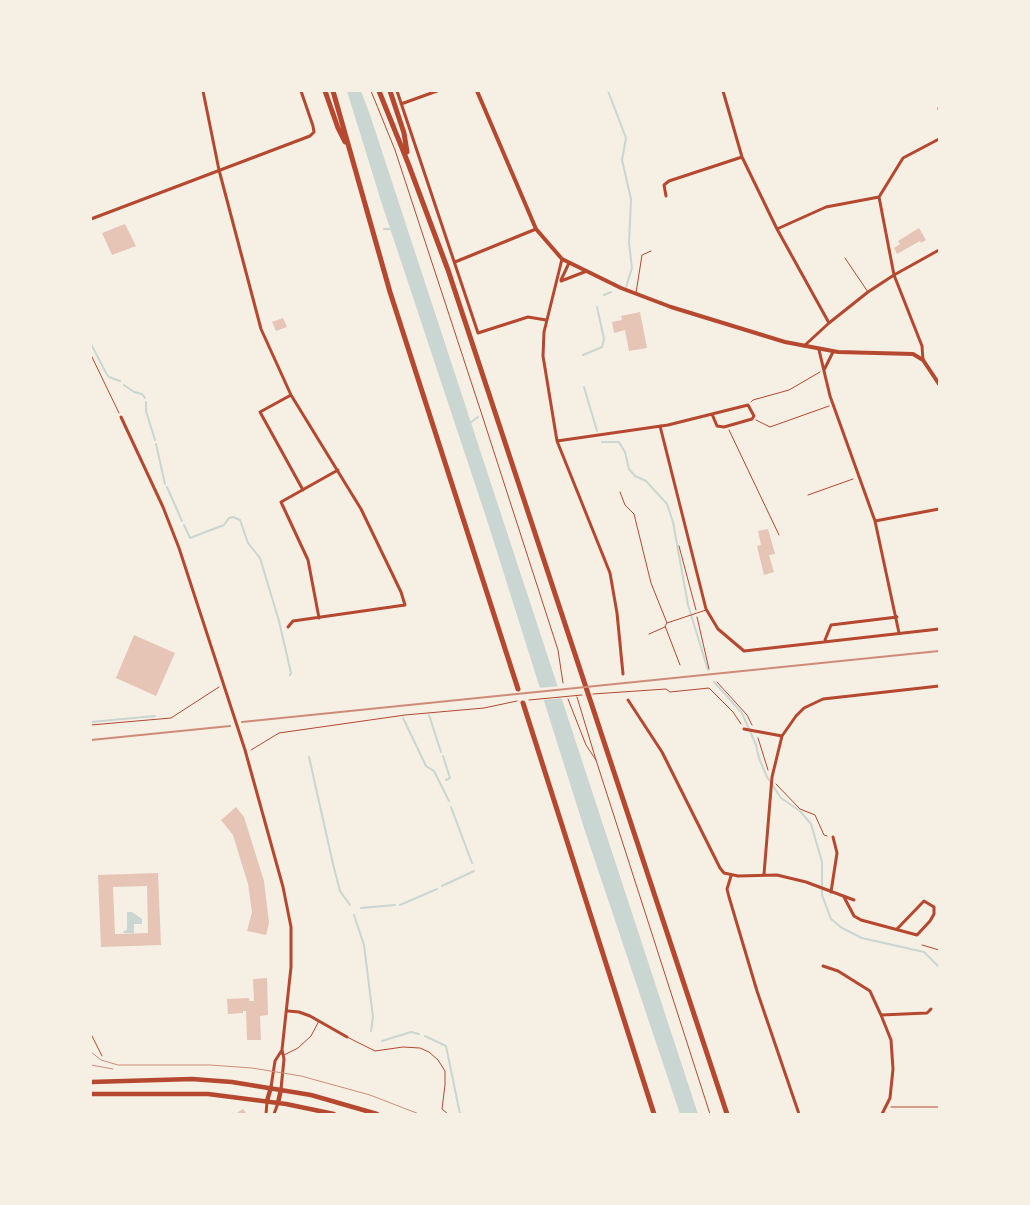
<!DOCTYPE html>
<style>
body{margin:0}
#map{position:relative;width:1030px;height:1205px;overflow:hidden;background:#f6efe4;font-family:Karla,sans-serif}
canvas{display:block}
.frame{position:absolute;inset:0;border:92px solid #f6efe4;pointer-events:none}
</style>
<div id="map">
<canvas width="1030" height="1205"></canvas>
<div class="frame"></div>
</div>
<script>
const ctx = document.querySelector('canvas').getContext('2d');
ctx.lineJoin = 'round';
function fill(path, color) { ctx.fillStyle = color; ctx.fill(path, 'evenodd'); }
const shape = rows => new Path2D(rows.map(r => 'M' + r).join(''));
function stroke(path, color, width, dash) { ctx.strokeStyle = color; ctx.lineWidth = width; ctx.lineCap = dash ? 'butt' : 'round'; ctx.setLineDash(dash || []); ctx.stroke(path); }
const water = shape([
 [347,91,361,91,370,115,698,1114,680,1114,584,828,487,520,381,201],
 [127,912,132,912,142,919,142,924,134,924,134,933,124,933,123,931,127,930]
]);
const pier = shape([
 [560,686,564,698,541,700,538,688]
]);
const stream = shape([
 [608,91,626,138,622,160,631,199,629,243,632,268,626,287],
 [384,229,392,229],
 [604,295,611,292],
 [91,344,106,373,109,377,120,381],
 [583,355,602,347,604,339,597,307],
 [124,385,134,392,142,394,145,398],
 [584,387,597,431],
 [146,402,146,411,155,440],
 [470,423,478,417],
 [602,442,619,442,625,452,629,469,635,476,646,481,667,504,673,522,688,605,708,670],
 [156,444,165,484],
 [167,487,182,521],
 [184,525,190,538,224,525,229,518,233,517,240,520,248,543,260,558,279,621,291,673,290,675],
 [714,682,742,713,756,745,759,758,767,777,781,798,800,811,811,824,822,862,822,895,831,919,842,928,862,938,924,952,939,967],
 [429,715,441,752],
 [403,718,426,766,434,771,449,801],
 [91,722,155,716],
 [443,756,450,778,446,780],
 [309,757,333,864,340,891,350,905],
 [451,807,472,863],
 [442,886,474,871],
 [400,905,437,889],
 [361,908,395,905],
 [354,915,364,945,373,1017,371,1031],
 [425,1036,446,1046,460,1114],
 [382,1041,411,1032,419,1034]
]);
const building = shape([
 [125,224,136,246,112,255,102,233],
 [919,228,926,240,921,243,920,241,897,254,894,248,900,244,898,241],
 [640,312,647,348,629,351,625,330,614,333,612,322,622,320,621,316],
 [283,318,287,327,276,331,272,322],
 [768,529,775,554,769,555,774,572,764,575,757,546,761,545,758,531],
 [134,635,175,653,156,696,116,678],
 [236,807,244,817,264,881,269,923,266,935,247,931,252,912,248,884,233,835,221,820],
 [158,873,161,945,101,947,98,875],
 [147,886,148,933,115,934,113,887],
 [267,978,268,1015,260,1016,261,1040,247,1040,246,1011,243,1011,243,1013,228,1014,227,999,249,998,249,1001,254,1001,253,979],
 [243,1109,247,1114,236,1114,241,1110]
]);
const path = shape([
 [371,91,395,150,482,415,558,650,563,683],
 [91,355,119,413],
 [751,402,753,400,789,390,820,372],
 [756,420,770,427,829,406],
 [729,430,779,535],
 [808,495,853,479],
 [679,546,696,610],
 [697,617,709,669],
 [717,682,747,715,752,725],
 [593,694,666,689,670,692,709,688,733,712,741,724],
 [577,697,596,760],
 [568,699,586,745,596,760,710,1114],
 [529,700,582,695],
 [91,725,171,718,219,687],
 [758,738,768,770],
 [251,750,279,733,405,715,484,708,517,701],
 [776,784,800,809,815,815,824,835,827,836],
 [922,945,939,950],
 [91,1034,102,1056],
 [891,1107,939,1107]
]);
const service = shape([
 [845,258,868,292],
 [636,293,642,255,651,251],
 [620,492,625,505,634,514,651,583,667,623,665,626,680,665],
 [667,623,706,610],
 [649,634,665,627],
 [347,1037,375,1051,403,1047,420,1048,429,1052,438,1060,445,1071,445,1085,442,1109,448,1114],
 [284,1055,298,1048,311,1036,319,1021]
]);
const minor = shape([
 [203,91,219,170,261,329,291,395,361,509,401,592,405,605,293,621,288,627],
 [397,91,478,333,528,317,546,320],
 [723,91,742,157,777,229,829,323],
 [401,104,437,91],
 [939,108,939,109],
 [666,196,664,185,669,181,742,157],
 [879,197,894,275,922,346,923,360],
 [91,219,310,136,314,132,313,126,301,91],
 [777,229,826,207,879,197,903,158,939,139],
 [562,259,544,332,543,356,557,441,610,573,617,613,623,674],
 [455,262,536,229],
 [561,280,569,263],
 [561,281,587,271],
 [804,346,829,323,868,292,894,275,939,250],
 [819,350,830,396,875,521,899,633],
 [824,370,833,352],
 [291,395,260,412,303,490],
 [121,417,163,507,179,548,245,750,283,887,291,927,291,967,282,1050,275,1061,271,1087],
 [660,426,706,609,718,629,744,651,939,629],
 [557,441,668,425,748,405,754,416,752,419,724,427,717,426,712,414],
 [875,521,939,509],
 [319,618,308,560,281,502,338,470],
 [825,640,831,625,897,617],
 [628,700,662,752,720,868,724,873,738,876,777,875,806,882,854,900],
 [744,729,782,736],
 [764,874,772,777,782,736,796,716,804,708,823,699,939,686],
 [731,876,727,889,729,897,757,991,799,1114],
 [831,892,837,853,833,837],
 [844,897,854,916,861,920,917,935,930,921,934,914,934,907,924,901,897,929],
 [823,966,838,971,870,991,881,1015,891,1040,893,1069,890,1098,882,1114],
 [288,1011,299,1012,310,1016,347,1037],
 [881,1015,927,1013,931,1009],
 [281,1089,284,1059,282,1050],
 [266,1114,267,1102],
 [274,1114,278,1103]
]);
const tertiary = shape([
 [477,91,536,229,562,259,621,288,671,307,785,342,838,352,913,354,923,360,939,384]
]);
const secondary = shape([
 [91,1082,192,1079,232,1082,311,1095,377,1114],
 [91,1094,208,1094,286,1104,334,1114],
 [267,1101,271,1087],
 [278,1103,281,1089]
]);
const trunk = shape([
 [325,91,338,128,345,142],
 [333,91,390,292,518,689],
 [379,91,408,163,448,270,727,1114],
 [390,91,404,133,407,152],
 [523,703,654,1114]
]);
const tram = shape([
 [91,1052,101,1060,118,1065,210,1065,252,1068,301,1076,370,1095,419,1114],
 [91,1065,113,1069]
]);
const rail = shape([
 [242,722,939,651],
 [91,740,230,726]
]);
fill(water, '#c9d6d2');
fill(pier, '#f6efe4');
stroke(stream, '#c9d6d2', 2);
fill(building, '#e6c5b7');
stroke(path, '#b5482f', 1);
stroke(service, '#b5482f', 1);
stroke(minor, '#b5482f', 3);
stroke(tertiary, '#b5482f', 4);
stroke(secondary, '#b5482f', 4.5);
stroke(trunk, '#b5482f', 5);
stroke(tram, '#cf8b77', 1);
stroke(rail, '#cf8b77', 2);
</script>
